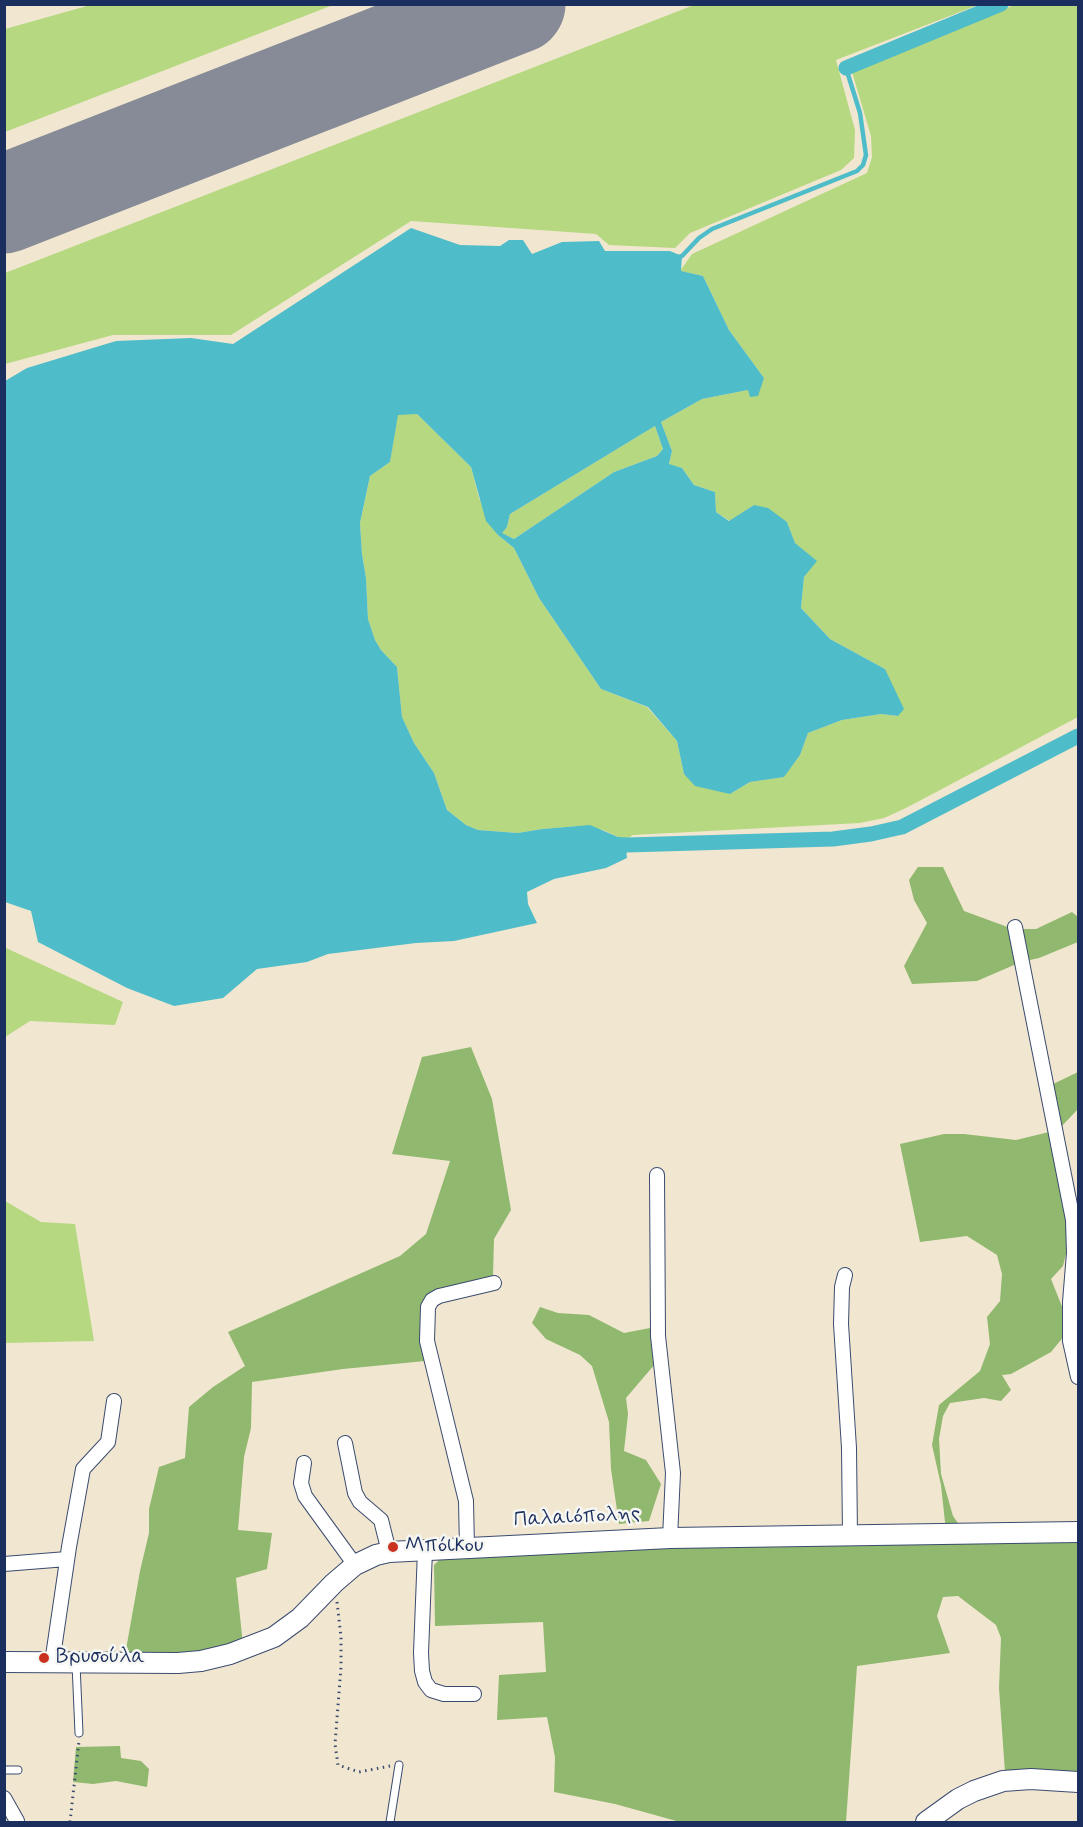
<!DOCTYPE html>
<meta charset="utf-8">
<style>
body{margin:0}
#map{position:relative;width:1083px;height:1827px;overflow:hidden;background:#f1e7d0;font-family:Mynerve,sans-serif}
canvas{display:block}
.frame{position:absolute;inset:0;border:6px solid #1b2f5e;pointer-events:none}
</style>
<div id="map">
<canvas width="1083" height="1827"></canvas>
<div class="frame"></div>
</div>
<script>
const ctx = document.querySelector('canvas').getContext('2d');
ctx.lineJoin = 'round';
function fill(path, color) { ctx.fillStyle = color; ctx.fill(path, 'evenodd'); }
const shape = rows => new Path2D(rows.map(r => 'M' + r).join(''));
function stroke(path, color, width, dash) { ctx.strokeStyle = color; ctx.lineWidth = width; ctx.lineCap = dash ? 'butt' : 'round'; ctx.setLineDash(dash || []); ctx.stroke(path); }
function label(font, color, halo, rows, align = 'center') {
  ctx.font = font + ' Mynerve,sans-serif'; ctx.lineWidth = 5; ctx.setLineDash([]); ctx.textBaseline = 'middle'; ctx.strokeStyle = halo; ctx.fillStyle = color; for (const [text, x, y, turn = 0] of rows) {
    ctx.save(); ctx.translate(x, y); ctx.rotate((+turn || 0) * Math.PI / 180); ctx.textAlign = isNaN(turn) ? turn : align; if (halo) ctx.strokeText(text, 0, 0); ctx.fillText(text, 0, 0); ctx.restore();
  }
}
const green = shape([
 [94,4,333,4,333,5,5,132,5,29],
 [694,5,978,5,836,60,855,130,854,158,841,170,690,233,675,248,609,245,596,234,411,221,231,335,113,335,5,364,5,273],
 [1014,5,1078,5,1078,717,906,808,884,818,860,823,633,835,625,840,603,830,580,826,542,829,518,833,478,830,466,825,447,810,434,773,414,743,402,717,397,667,381,650,375,640,368,619,366,578,362,554,360,523,370,476,390,462,397,414,417,414,471,467,479,498,498,535,514,548,539,598,601,689,647,707,677,741,684,774,730,794,750,782,783,777,800,755,808,733,842,720,881,714,898,716,885,669,830,639,801,608,804,577,816,561,795,543,787,522,754,505,730,521,716,512,715,492,694,485,682,468,669,465,672,451,661,422,702,399,748,390,764,378,729,330,703,276,680,271,692,254,867,173,872,157,871,136,852,72],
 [655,426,663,449,657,456,614,472,514,539,501,533,507,527,510,514],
 [5,940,6,948,123,1002,115,1025,30,1021,5,1037],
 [5,1201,41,1222,75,1224,94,1341,5,1343]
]);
const forest = shape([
 [918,867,943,867,964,911,1013,929,1036,929,1072,912,1078,917,1078,942,1039,958,1021,962,977,981,912,984,904,966,927,923,914,900,909,880],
 [471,1047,492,1099,511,1210,494,1239,493,1276,431,1294,423,1302,420,1336,425,1361,343,1369,252,1382,251,1428,244,1457,238,1530,272,1533,267,1569,236,1578,243,1645,189,1654,125,1655,140,1571,149,1533,149,1509,159,1467,185,1458,189,1407,213,1387,245,1366,228,1332,400,1256,426,1234,450,1161,392,1154,422,1057],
 [1078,1072,1078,1109,1061,1127,1062,1189,1068,1245,1063,1266,1051,1279,1065,1314,1065,1335,1051,1352,1011,1374,1002,1375,1011,1390,1001,1401,984,1398,950,1403,943,1416,939,1439,941,1474,953,1516,970,1540,1078,1539,1078,1771,1005,1772,999,1688,1001,1638,996,1625,958,1596,943,1597,937,1616,950,1653,857,1666,846,1822,680,1822,615,1804,554,1792,555,1757,547,1717,497,1720,499,1675,546,1672,543,1622,435,1626,434,1565,439,1560,447,1557,632,1547,947,1541,941,1485,932,1445,939,1405,980,1371,990,1344,987,1317,1000,1301,1002,1274,997,1255,967,1236,920,1242,900,1144,944,1134,964,1134,1016,1140,1049,1132,1049,1086],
 [540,1307,558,1313,589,1315,624,1333,650,1328,655,1364,626,1398,628,1414,624,1451,646,1460,661,1484,649,1521,619,1524,611,1469,609,1422,592,1366,580,1355,546,1339,532,1323],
 [120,1746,121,1758,141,1761,149,1769,147,1787,116,1781,93,1784,73,1782,76,1747]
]);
const water = shape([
 [411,228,460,245,500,246,509,240,523,240,532,254,562,242,599,241,605,251,670,251,682,256,681,271,703,276,729,330,764,378,758,396,750,397,748,390,702,399,661,422,672,451,669,464,682,468,694,485,715,492,716,512,729,521,754,505,768,508,787,522,795,543,817,561,804,577,801,608,830,639,885,669,904,709,898,716,881,714,842,720,808,733,800,755,784,777,750,782,730,794,695,786,684,774,677,741,648,707,601,689,539,598,514,548,498,535,486,521,471,467,417,414,398,415,390,462,370,476,360,523,362,554,366,578,368,619,375,640,381,650,397,667,402,717,414,743,434,773,447,810,466,825,478,830,518,833,542,829,590,825,625,840,627,858,606,868,554,879,527,892,528,904,537,923,454,941,416,943,328,954,307,962,257,969,223,998,174,1006,127,988,38,942,31,911,5,902,5,381,27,368,116,341,191,338,233,344],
 [655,426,663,449,657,456,614,472,514,539,502,533,507,527,510,514]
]);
const stream = shape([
 [676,258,682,256,699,238,712,229,857,171,863,165,866,155,860,113,846,68]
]);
const canal = shape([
 [846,68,1001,4],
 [607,844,627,845,833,839,871,834,902,827,1078,736]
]);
const runway = shape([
 [4,204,516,4]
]);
const path = shape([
 [337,1602,341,1637,341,1667,335,1744,338,1765,359,1772,390,1766],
 [70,1822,79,1741]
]);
const lane = shape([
 [76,1664,79,1733],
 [4,1770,18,1770],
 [390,1822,399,1765]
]);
const street = shape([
 [1015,927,1073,1220,1074,1253,1070,1302,1070,1341,1078,1377],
 [657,1175,658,1336,673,1473,670,1538],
 [845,1275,842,1287,841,1324,849,1448,850,1535],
 [345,1443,355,1493,360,1502,381,1520,389,1552],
 [304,1463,301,1483,305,1496,355,1565],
 [467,1548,466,1501,427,1341,428,1307,432,1300,439,1296,494,1283],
 [425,1550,421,1653,422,1671,425,1682,431,1690,444,1694,474,1694],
 [4,1564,67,1559],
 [52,1663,69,1547,83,1469,108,1442,114,1401],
 [4,1798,17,1821]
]);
const secondary = shape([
 [4,1662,178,1663,201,1661,230,1654,274,1637,300,1618,334,1583,355,1565,376,1555,389,1552,670,1538,1078,1532],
 [926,1822,958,1799,974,1791,1003,1781,1031,1779,1078,1782]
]);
const markers = [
 [393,1547,6,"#c8321e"],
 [44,1658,6,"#c8321e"]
];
const streetNames = [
 ["Παλαιόπολης",577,1518,-3]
];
const poiNames = [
 ["Μπόικου",405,1547],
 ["Βρυσούλα",56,1658]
];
fill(green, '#b5d880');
fill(forest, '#90b86e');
fill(water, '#4fbcc9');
stroke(stream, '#4fbcc9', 4.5);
stroke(canal, '#4fbcc9', 15);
stroke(runway, '#868b97', 99);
stroke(lane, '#3b4b6f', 9);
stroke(street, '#3b4b6f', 16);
stroke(secondary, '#3b4b6f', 22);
stroke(path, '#3b4b6f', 3, [1.5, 4.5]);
stroke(lane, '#fff', 7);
stroke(street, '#fff', 14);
stroke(secondary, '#fff', 20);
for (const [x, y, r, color] of markers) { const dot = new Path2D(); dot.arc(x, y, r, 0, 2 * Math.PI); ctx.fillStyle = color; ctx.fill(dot); stroke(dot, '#f6f6f2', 2); }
label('21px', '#1b2f5e', '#f6f6f2', streetNames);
label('21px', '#1b2f5e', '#f6f6f2', poiNames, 'left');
</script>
